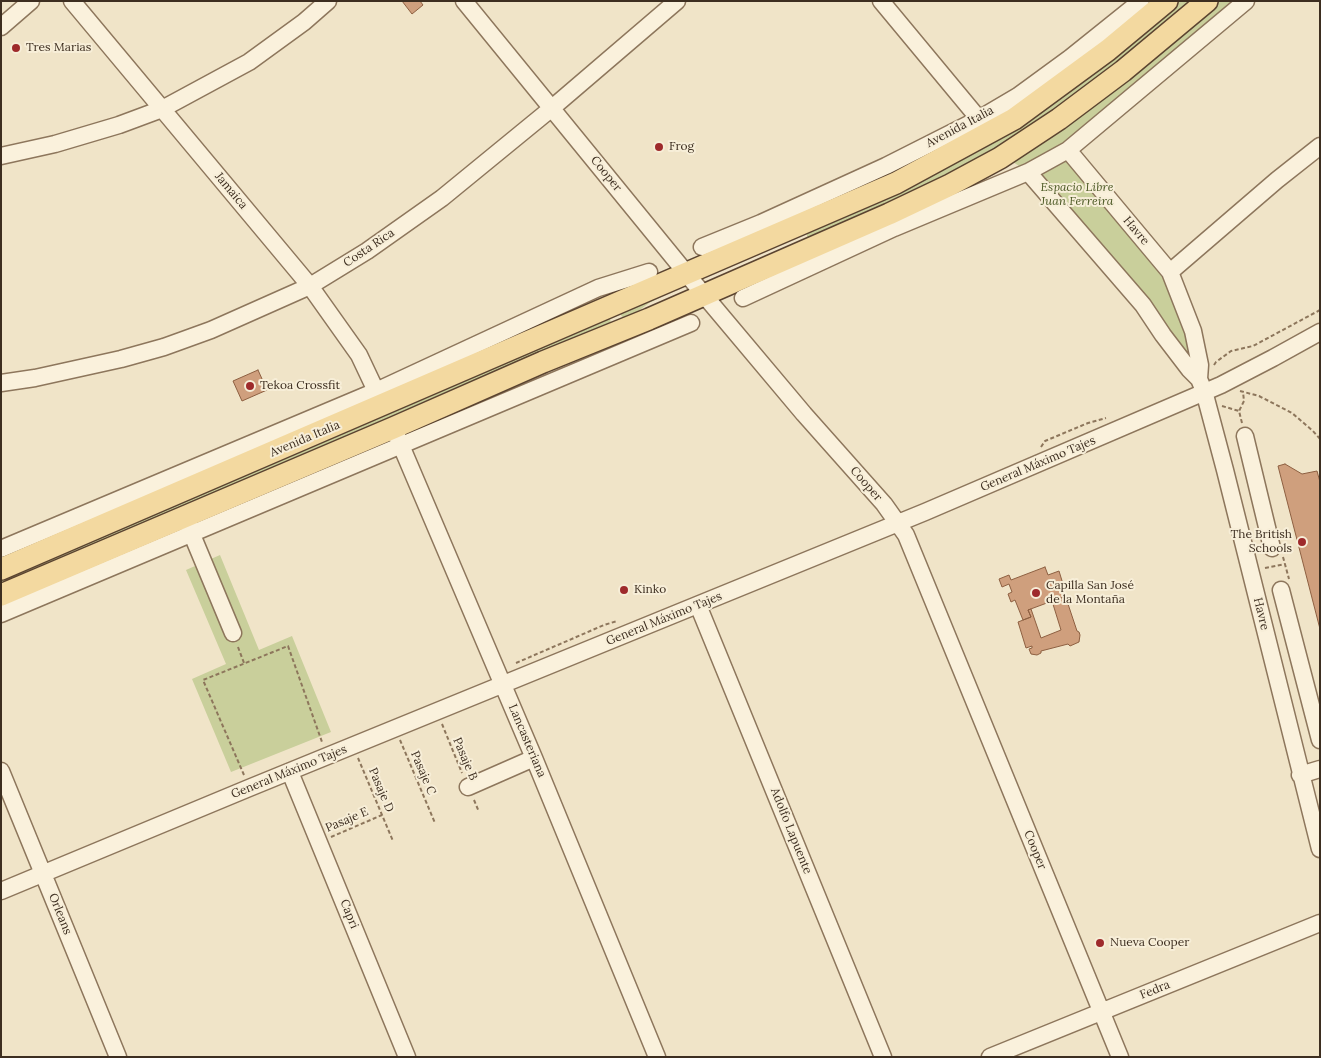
<!DOCTYPE html>
<meta charset="utf-8">
<style>
body{margin:0}
#map{position:relative;width:1321px;height:1058px;overflow:hidden;background:#f0e4c8;font-family:Lora,serif}
canvas{display:block}
.frame{position:absolute;inset:0;border:2px solid #3d2e20;pointer-events:none}
</style>
<div id="map">
<canvas width="1321" height="1058"></canvas>
<div class="frame"></div>
</div>
<script>
const ctx = document.querySelector('canvas').getContext('2d');
ctx.lineJoin = 'round';
function fill(path, color) { ctx.fillStyle = color; ctx.fill(path, 'evenodd'); }
const shape = rows => new Path2D(rows.map(r => 'M' + r).join(''));
function stroke(path, color, width, dash) { ctx.strokeStyle = color; ctx.lineWidth = width; ctx.lineCap = dash ? 'butt' : 'round'; ctx.setLineDash(dash || []); ctx.stroke(path); }
function label(font, color, halo, rows, align = 'center') {
  ctx.font = font + ' Lora,serif'; ctx.lineWidth = 4; ctx.setLineDash([]); ctx.textBaseline = 'middle'; ctx.strokeStyle = halo; ctx.fillStyle = color; for (const [text, x, y, turn = 0] of rows) {
    ctx.save(); ctx.translate(x, y); ctx.rotate((+turn || 0) * Math.PI / 180); ctx.textAlign = isNaN(turn) ? turn : align; if (halo) ctx.strokeText(text, 0, 0); ctx.fillText(text, 0, 0); ctx.restore();
  }
}
const green = shape([
 [1177,1,1194,1,1053,114,946,179,808,238,807,236,807,233,1126,45],
 [1215,1,1239,1,1061,148,1019,166,1013,162],
 [1065,159,1069,161,1158,265,1181,312,1193,363,1040,176,1041,172],
 [681,287,649,303,633,315,623,318,621,315,621,313],
 [607,317,610,318,611,324,1,588,1,576],
 [220,555,259,650,292,636,331,732,231,772,192,679,226,664,186,570]
]);
const building = shape([
 [402,1,420,1,423,5,412,14,402,1],
 [258,370,267,390,242,401,233,381,258,370],
 [1285,464,1302,474,1317,471,1320,482,1320,629,1278,466,1285,464],
 [1045,567,1048,575,1059,571,1063,584,1057,586,1058,590,1061,590,1063,597,1028,610,1031,617,1023,620,1015,600,1011,602,1008,594,1012,592,1009,584,1002,587,999,579,1009,575,1011,580,1045,567],
 [1060,598,1066,598,1077,631,1079,632,1080,635,1079,642,1070,646,1068,644,1041,651,1041,653,1037,655,1031,654,1029,649,1032,648,1032,646,1026,648,1018,622,1031,617,1028,610,1031,609,1041,638,1061,630,1052,601,1060,598]
]);
const path = shape([
 [1214,365,1216,362,1231,351,1253,346,1320,310],
 [1240,391,1259,396,1292,413,1313,431,1320,439],
 [1222,406,1239,411],
 [1242,423,1239,411,1244,401,1243,392],
 [1041,447,1045,441,1088,423,1106,418],
 [1283,557,1289,579],
 [1265,568,1285,564],
 [238,647,244,663],
 [516,663,604,625,617,621],
 [442,724,462,773],
 [400,740,435,823],
 [358,758,393,841],
 [244,775,203,680,288,646,322,742],
 [474,800,479,812],
 [331,837,382,815]
]);
const minor = shape([
 [72,1,310,286,359,355,376,391],
 [464,1,704,295,804,414,884,504,906,535,1120,1057],
 [881,1,979,119],
 [1,27,31,1],
 [1068,150,1170,272,1193,331,1200,365,1199,379],
 [1,156,55,144,119,125,162,109,249,62,304,22,328,1],
 [1028,172,1143,305,1163,335,1189,369,1199,379,1204,391,1225,470,1320,849],
 [702,247,761,223,886,166,979,119,1018,96,1070,58,1141,1],
 [1170,272,1277,180,1320,146],
 [743,298,894,228,1028,172,1068,150,1246,1],
 [1,383,35,378,121,359,164,347,211,330,310,286,367,251,442,198,552,108,677,1],
 [397,436,534,758,657,1057],
 [1245,436,1272,548],
 [188,525,233,633],
 [1,549,376,391,598,288,649,272],
 [1281,590,1320,740],
 [698,605,883,1057],
 [1,614,691,323],
 [1,771,118,1057],
 [290,772,407,1057],
 [1300,775,1320,769],
 [468,787,534,758],
 [1,891,249,788,925,512,1221,385,1273,358,1320,332],
 [990,1057,1320,923]
]);
const major = shape([
 [1,569,896,183,1014,119,1108,50,1167,1],
 [1,595,393,428,543,362,649,319,889,214,950,185,1000,158,1059,119,1123,71,1207,1]
]);
const markers = [
 [16,48,5,"#9e2a2b"],
 [659,147,5,"#9e2a2b"],
 [250,386,5,"#9e2a2b"],
 [1302,542,5,"#9e2a2b"],
 [624,590,5,"#9e2a2b"],
 [1036,593,5,"#9e2a2b"],
 [1100,943,5,"#9e2a2b"]
];
const poiNames = [
 ["Tres Marias",26,48],
 ["Frog",669,147],
 ["Tekoa Crossfit",260,386],
 ["The British",1292,535,"right"],
 ["Schools",1292,549,"right"],
 ["Capilla San José",1046,586],
 ["de la Montaña",1046,600],
 ["Kinko",634,590],
 ["Nueva Cooper",1110,943]
];
const streetNames = [
 ["Avenida Italia",960,127,-28],
 ["Cooper",606,174,51],
 ["Jamaica",231,191,50],
 ["Havre",1136,231,50],
 ["Costa Rica",369,248,-34],
 ["Avenida Italia",305,439,-23],
 ["General Máximo Tajes",1038,464,-23],
 ["Cooper",866,484,49],
 ["Havre",1261,614,76],
 ["General Máximo Tajes",664,619,-22],
 ["Lancasteriana",527,741,67],
 ["Pasaje B",465,759,67],
 ["General Máximo Tajes",289,772,-22],
 ["Pasaje C",423,773,67],
 ["Pasaje D",381,790,67],
 ["Pasaje E",347,820,-23],
 ["Adolfo Lapuente",791,831,68],
 ["Cooper",1035,850,68],
 ["Orleans",60,914,68],
 ["Capri",349,914,68],
 ["Fedra",1155,990,-22]
];
const parkNames = [
 ["Espacio Libre",1077,188],
 ["Juan Ferreira",1077,202]
];
fill(green, '#c9cf9b');
fill(building, '#cf9f7d');
stroke(building, '#8d5f41', 1);
stroke(minor, '#8d765c', 19);
stroke(major, '#5b4430', 24);
stroke(path, '#8d765c', 2, [4, 2.5]);
stroke(minor, '#faf1dc', 16);
stroke(major, '#f3d9a0', 21);
for (const [x, y, r, color] of markers) { const dot = new Path2D(); dot.arc(x, y, r, 0, 2 * Math.PI); ctx.fillStyle = color; ctx.fill(dot); stroke(dot, '#f7eed8', 2); }
label('12px', '#3d2e20', '#f7eed8', poiNames, 'left');
label('12px', '#3d2e20', '#f7eed8', streetNames);
label('italic 12px', '#4d5a26', '#f7eed8', parkNames);
</script>
